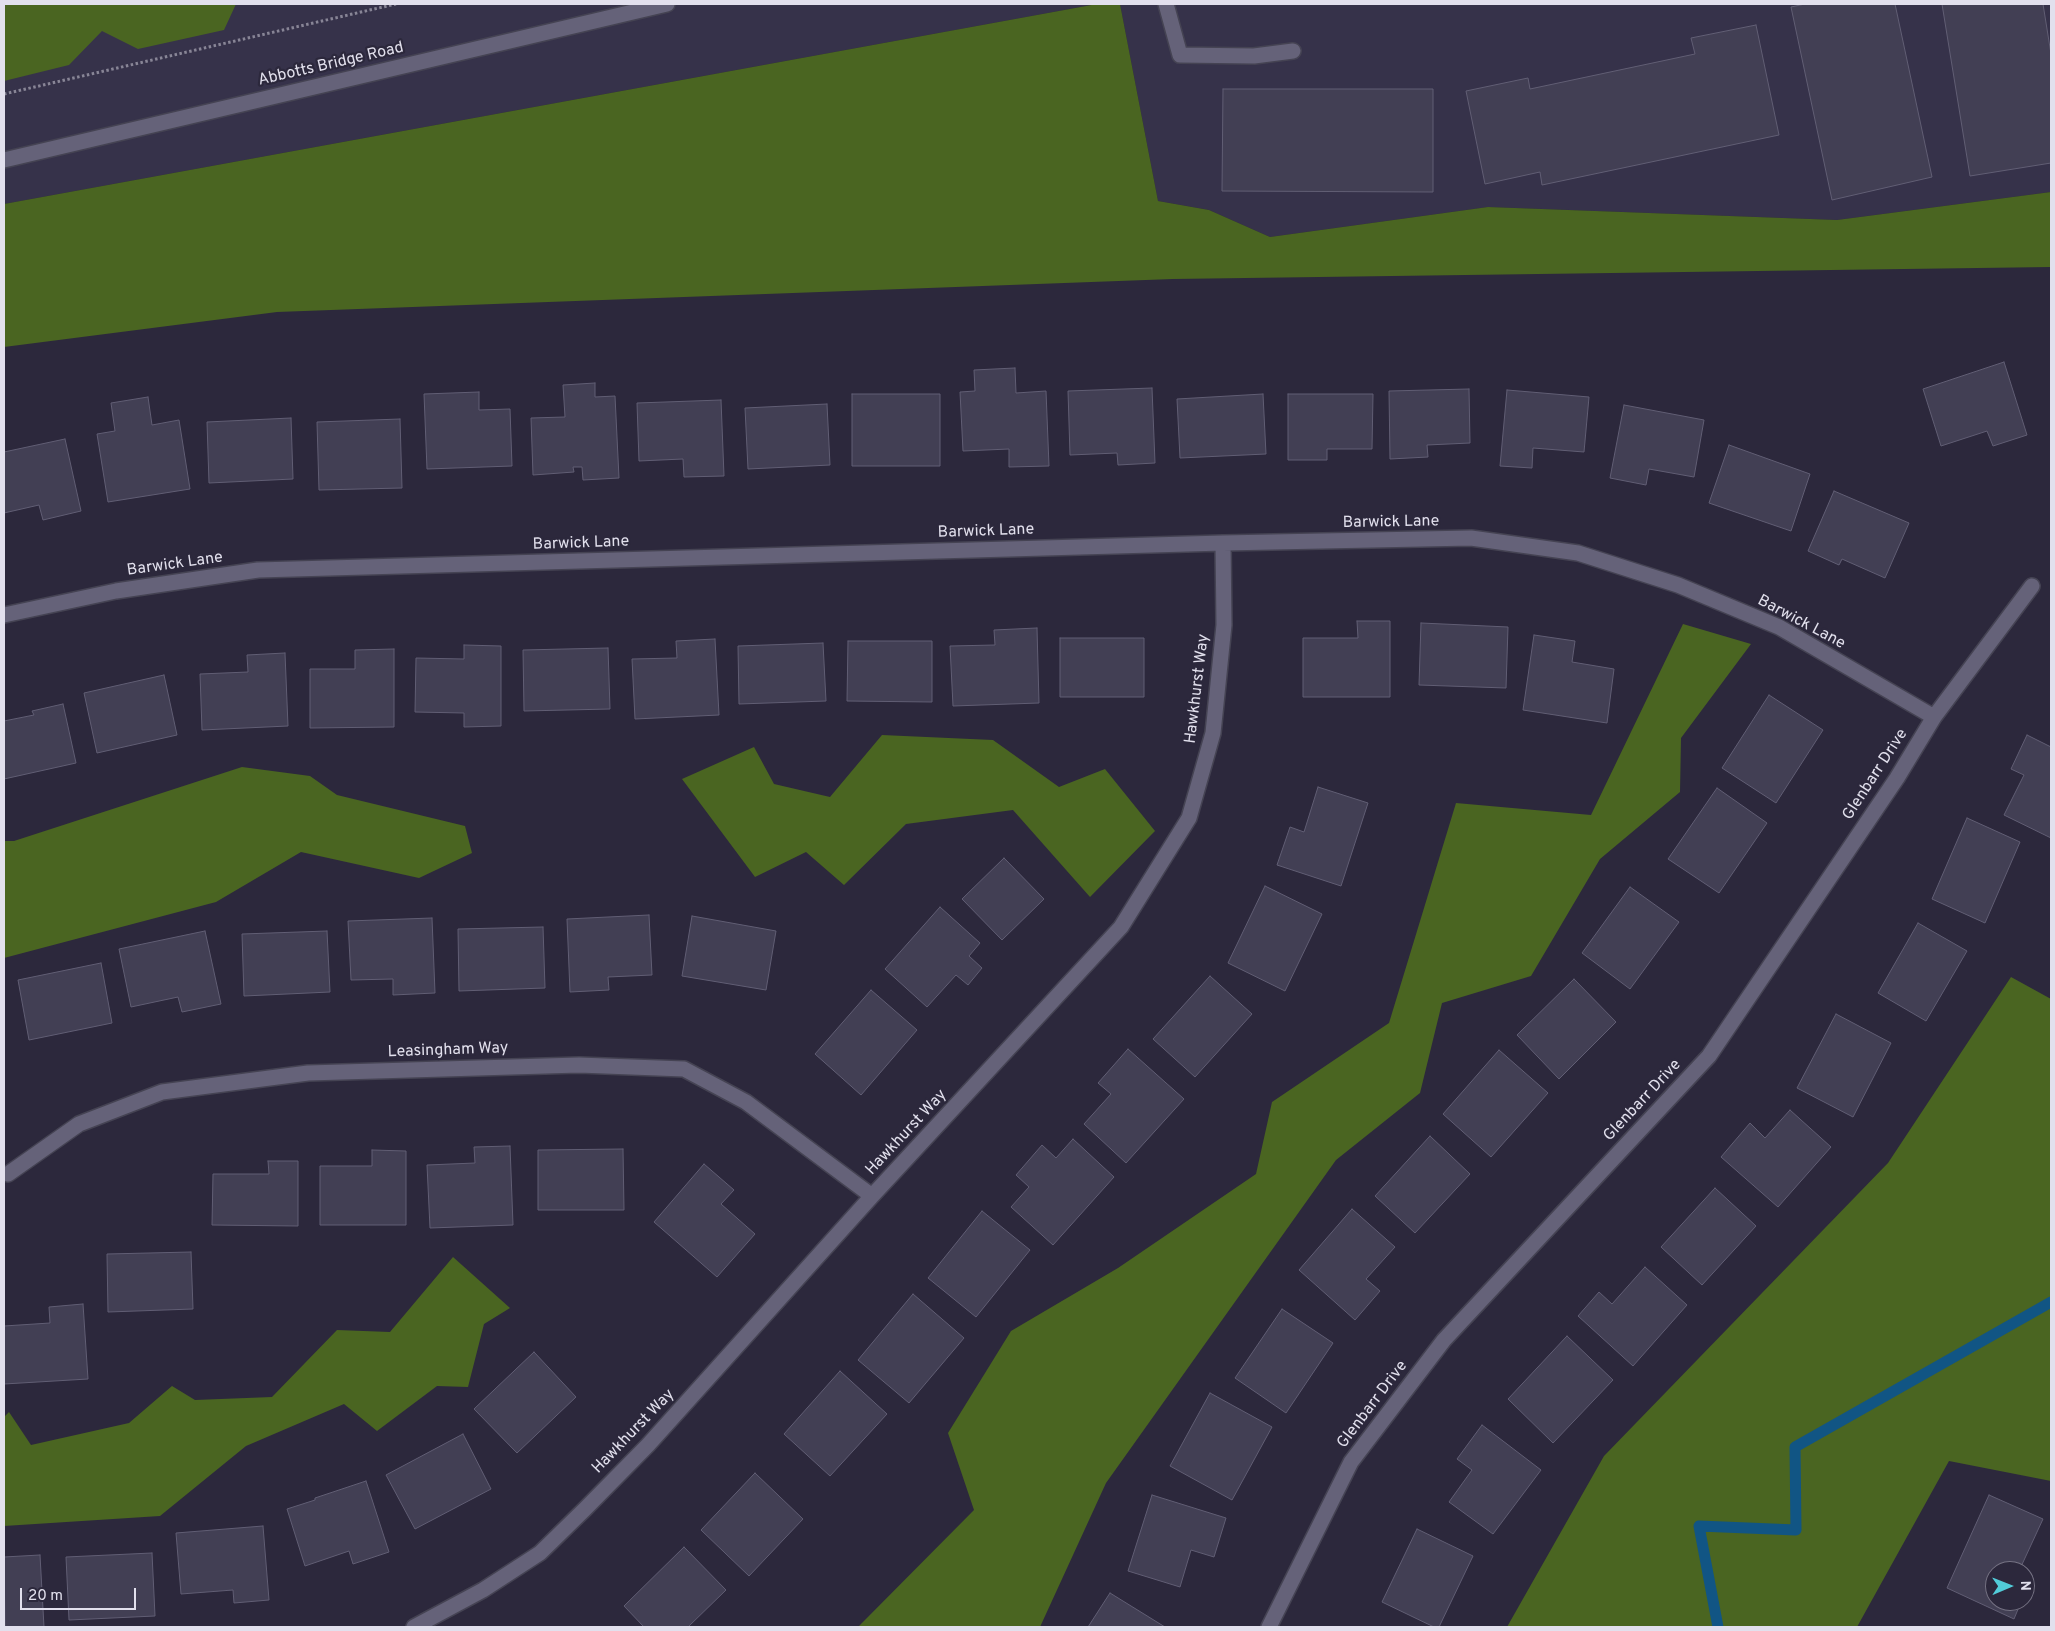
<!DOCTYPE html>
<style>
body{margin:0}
#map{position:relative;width:2055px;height:1631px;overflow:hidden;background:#2c283c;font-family:Overpass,sans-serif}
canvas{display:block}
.frame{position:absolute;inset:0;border:5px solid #e2e0ed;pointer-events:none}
.north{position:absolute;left:1985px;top:1561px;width:50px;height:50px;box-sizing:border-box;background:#2c283c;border:1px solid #757283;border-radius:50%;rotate:89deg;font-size:14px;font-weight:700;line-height:20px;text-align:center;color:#e2e0ed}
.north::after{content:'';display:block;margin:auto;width:18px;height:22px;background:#52cbd8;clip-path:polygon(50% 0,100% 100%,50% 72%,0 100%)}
.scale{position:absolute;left:20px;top:1588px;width:116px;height:22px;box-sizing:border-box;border:2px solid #e2e0ed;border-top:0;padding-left:6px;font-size:15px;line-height:18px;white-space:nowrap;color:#e2e0ed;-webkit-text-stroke:4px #2c283c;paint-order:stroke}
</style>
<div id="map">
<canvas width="2055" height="1631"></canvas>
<div class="frame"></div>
<div class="north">N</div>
<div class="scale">20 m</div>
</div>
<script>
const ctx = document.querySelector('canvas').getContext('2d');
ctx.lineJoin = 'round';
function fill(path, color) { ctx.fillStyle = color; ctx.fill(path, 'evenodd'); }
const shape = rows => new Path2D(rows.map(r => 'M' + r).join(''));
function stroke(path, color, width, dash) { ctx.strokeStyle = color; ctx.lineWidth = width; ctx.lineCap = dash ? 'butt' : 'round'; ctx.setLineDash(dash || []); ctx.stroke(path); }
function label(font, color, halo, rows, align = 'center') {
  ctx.font = font + ' Overpass,sans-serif'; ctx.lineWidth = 4.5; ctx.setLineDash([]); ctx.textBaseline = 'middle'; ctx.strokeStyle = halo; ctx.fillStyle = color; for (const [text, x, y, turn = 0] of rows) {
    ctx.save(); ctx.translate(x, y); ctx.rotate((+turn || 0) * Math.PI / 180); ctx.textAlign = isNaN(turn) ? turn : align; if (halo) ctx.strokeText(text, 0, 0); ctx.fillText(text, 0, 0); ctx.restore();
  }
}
const built = shape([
 [4,4,1097,4,4,204],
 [1120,4,2051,4,2051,192,1837,220,1488,207,1270,237,1209,210,1158,201]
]);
const forest = shape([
 [4,4,236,4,224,30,138,49,102,31,69,65,4,81],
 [1097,4,1120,4,1158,201,1209,210,1270,237,1488,207,1837,220,2051,192,2051,267,1173,279,277,312,4,347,4,204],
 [1683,624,1751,644,1681,738,1680,792,1600,859,1531,976,1442,1003,1420,1093,1336,1160,1106,1483,1040,1627,858,1627,974,1510,948,1433,1011,1331,1118,1268,1256,1174,1272,1102,1389,1023,1456,803,1591,815],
 [882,735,993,740,1059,787,1105,769,1155,831,1090,897,1013,810,906,824,844,885,806,852,755,877,682,779,754,747,774,784,830,797],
 [242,767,310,776,337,795,465,826,472,853,419,878,301,852,216,902,4,958,4,841,14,841],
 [2011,977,2051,999,2051,1481,1949,1461,1857,1627,1507,1627,1604,1456,1888,1163],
 [453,1257,510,1308,484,1324,468,1387,437,1386,377,1431,344,1404,246,1446,160,1516,4,1526,4,1417,9,1412,31,1445,129,1423,172,1386,195,1400,272,1397,337,1330,390,1332]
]);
const stream = shape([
 [1718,1627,1699,1526,1796,1530,1795,1447,2051,1302]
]);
const building = shape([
 [1805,4,1895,4,1932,177,1832,200,1791,7,1805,4],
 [1942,4,2043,4,2051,54,2051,163,1970,176,1942,4],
 [1756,25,1779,135,1542,185,1540,172,1485,184,1466,91,1528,78,1530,89,1695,54,1691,38,1756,25],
 [1223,89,1433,89,1433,192,1222,191,1223,89],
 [2004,362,2027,435,1993,446,1987,431,1941,446,1923,389,2004,362],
 [1015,368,1016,393,1046,391,1049,466,1009,467,1009,449,963,451,960,392,975,391,974,370,1015,368],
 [595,383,595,397,615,396,619,478,583,480,582,467,573,467,574,472,533,475,531,418,565,417,563,385,595,383],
 [1152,388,1155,463,1118,465,1117,453,1070,455,1068,391,1152,388],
 [1469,389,1470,443,1427,445,1428,457,1390,459,1389,391,1469,389],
 [1507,390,1589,397,1584,452,1533,448,1532,468,1500,466,1507,390],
 [479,392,479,410,510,409,512,466,427,469,424,394,479,392],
 [852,394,940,394,940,466,852,466,852,394],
 [1263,394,1266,454,1180,458,1177,399,1263,394],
 [1288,394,1373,394,1372,449,1327,449,1327,460,1288,460,1288,394],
 [148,397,152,425,179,420,190,489,108,502,97,434,115,431,111,403,148,397],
 [721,400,724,476,684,477,683,459,639,461,637,403,721,400],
 [827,404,830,465,748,469,745,408,827,404],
 [1624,405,1704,420,1694,477,1649,469,1646,485,1610,478,1624,405],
 [291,418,293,479,209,483,207,422,291,418],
 [400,419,402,488,319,490,317,422,400,419],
 [65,439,81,511,43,520,39,505,4,513,4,452,65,439],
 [1729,445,1810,474,1791,531,1709,503,1729,445],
 [1834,491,1909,523,1885,578,1842,559,1839,565,1808,551,1834,491],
 [1357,621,1390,621,1390,697,1303,697,1303,638,1358,638,1357,621],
 [1421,623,1508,627,1506,688,1419,685,1421,623],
 [1037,628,1039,703,953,706,950,646,995,645,994,630,1037,628],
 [1534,635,1575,641,1572,662,1614,669,1607,723,1523,710,1534,635],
 [1060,638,1144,638,1144,697,1060,697,1060,638],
 [715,639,719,715,635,719,632,659,677,658,676,641,715,639],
 [848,641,932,641,932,702,847,701,848,641],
 [823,643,826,701,739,704,738,646,823,643],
 [464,645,501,646,501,726,464,727,464,713,415,712,416,658,464,659,464,645],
 [608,648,610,709,524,711,523,650,608,648],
 [394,649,394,727,310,728,310,669,355,669,355,650,394,649],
 [285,653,288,726,202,730,200,674,248,672,247,655,285,653],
 [164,675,177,735,97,753,84,693,164,675],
 [1769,695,1823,730,1776,803,1722,768,1769,695],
 [63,704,76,763,4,779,4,721,34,715,32,711,63,704],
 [2027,735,2051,747,2051,838,2004,815,2024,775,2011,769,2027,735],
 [1318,787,1368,803,1341,886,1277,865,1290,827,1304,832,1318,787],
 [1717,788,1767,823,1719,893,1668,859,1717,788],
 [1967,818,2020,842,1985,923,1932,899,1967,818],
 [1004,858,1044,899,1002,940,962,899,1004,858],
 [1265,886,1322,914,1285,991,1228,963,1265,886],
 [1630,887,1679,922,1630,989,1582,953,1630,887],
 [940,907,980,943,969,956,982,968,968,985,956,975,927,1007,885,969,940,907],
 [649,915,652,975,608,977,609,990,570,992,567,919,649,915],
 [692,916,776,931,766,990,682,976,692,916],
 [432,918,435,993,393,995,393,979,351,980,348,921,432,918],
 [1918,923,1967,951,1926,1021,1878,993,1918,923],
 [543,927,545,988,459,991,458,929,543,927],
 [205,931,221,1004,182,1012,178,997,131,1007,119,949,205,931],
 [327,931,330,992,244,996,242,934,327,931],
 [101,963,112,1023,29,1040,18,980,101,963],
 [1210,976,1252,1014,1195,1077,1153,1039,1210,976],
 [1574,979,1616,1022,1559,1079,1517,1035,1574,979],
 [871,990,917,1030,861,1095,815,1054,871,990],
 [1836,1014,1891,1043,1853,1117,1797,1088,1836,1014],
 [1128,1049,1184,1099,1126,1163,1084,1124,1111,1094,1098,1083,1128,1049],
 [1499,1050,1548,1093,1491,1157,1443,1114,1499,1050],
 [1790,1110,1831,1147,1778,1207,1721,1157,1750,1123,1765,1138,1790,1110],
 [1430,1136,1470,1174,1415,1233,1375,1196,1430,1136],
 [1073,1139,1114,1177,1053,1245,1011,1207,1029,1187,1016,1175,1042,1145,1056,1158,1073,1139],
 [510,1146,513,1225,430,1228,427,1165,475,1163,474,1147,510,1146],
 [623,1149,624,1210,538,1210,538,1150,623,1149],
 [372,1150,406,1151,406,1225,320,1225,320,1166,372,1166,372,1150],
 [268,1161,298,1161,298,1226,212,1225,213,1174,269,1174,268,1161],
 [704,1164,734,1190,721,1204,755,1234,717,1277,654,1222,704,1164],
 [1715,1188,1756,1226,1702,1285,1661,1247,1715,1188],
 [1352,1209,1395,1247,1366,1279,1380,1291,1355,1320,1299,1270,1352,1209],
 [982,1211,1030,1250,976,1317,928,1278,982,1211],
 [191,1252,193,1309,108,1312,107,1254,191,1252],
 [1645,1267,1687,1305,1633,1366,1578,1316,1599,1292,1612,1304,1645,1267],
 [913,1294,964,1338,909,1403,858,1360,913,1294],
 [83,1304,88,1379,4,1384,4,1326,50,1323,49,1307,83,1304],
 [1282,1309,1333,1343,1286,1413,1235,1378,1282,1309],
 [1567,1336,1613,1380,1553,1443,1508,1399,1567,1336],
 [534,1352,576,1397,517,1453,474,1409,534,1352],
 [840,1371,887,1414,830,1476,784,1434,840,1371],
 [1210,1393,1272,1427,1232,1500,1170,1466,1210,1393],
 [1482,1425,1541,1470,1493,1534,1449,1502,1472,1470,1457,1459,1482,1425],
 [463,1434,491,1489,415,1529,386,1475,463,1434],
 [755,1473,803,1519,749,1576,701,1530,755,1473],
 [366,1481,389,1552,353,1564,349,1551,305,1566,287,1509,315,1500,315,1498,366,1481],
 [1152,1495,1226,1518,1214,1557,1191,1550,1180,1587,1128,1571,1152,1495],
 [1989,1495,2043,1519,2019,1571,1995,1571,1995,1601,2021,1602,2014,1619,1947,1588,1989,1495],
 [263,1526,269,1600,234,1603,233,1590,181,1594,176,1533,263,1526],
 [1417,1529,1473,1556,1439,1627,1434,1627,1382,1602,1417,1529],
 [684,1547,726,1590,688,1627,644,1627,624,1606,684,1547],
 [152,1553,155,1616,69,1620,66,1557,152,1553],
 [40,1555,44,1627,5,1627,4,1557,40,1555],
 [1110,1593,1165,1627,1088,1627,1110,1593]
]);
const path = shape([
 [4,94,396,4]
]);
const service = shape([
 [1166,4,1180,55,1254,56,1293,51]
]);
const minor = shape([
 [4,615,116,591,258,570,1223,543,1471,538,1578,553,1678,585,1779,627,1934,717],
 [8,1174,79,1124,162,1092,308,1073,579,1065,684,1069,746,1102,872,1196],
 [414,1627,483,1590,540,1553,585,1509,648,1445,872,1196,1121,927,1189,818,1213,733,1224,625,1223,543],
 [1269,1627,1351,1462,1444,1340,1709,1056,1897,778,1934,717,2032,586]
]);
const secondary = shape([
 [4,160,667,4]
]);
const streetNames = [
 ["Abbotts Bridge Road",331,65,-13],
 ["Barwick Lane",1391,523,-1],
 ["Barwick Lane",986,532,-2],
 ["Barwick Lane",581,544,-2],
 ["Barwick Lane",175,565,-8],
 ["Barwick Lane",1801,623,28],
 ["Hawkhurst Way",1198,689,-83],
 ["Glenbarr Drive",1876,775,-57],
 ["Leasingham Way",448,1051,-2],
 ["Glenbarr Drive",1643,1101,-47],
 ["Hawkhurst Way",907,1133,-47],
 ["Glenbarr Drive",1373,1405,-53],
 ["Hawkhurst Way",634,1432,-46]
];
fill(built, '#36324a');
fill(forest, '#4a6521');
stroke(stream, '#115584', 11);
fill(building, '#423f54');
stroke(building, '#615e74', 1);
stroke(service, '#454353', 18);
stroke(minor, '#454353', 18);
stroke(secondary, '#454353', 18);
stroke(path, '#888596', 3, [2.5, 2.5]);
stroke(service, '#656279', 15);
stroke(minor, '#656279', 15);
stroke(secondary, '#656279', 15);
label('16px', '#e2e0ed', '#2c283c', streetNames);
</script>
